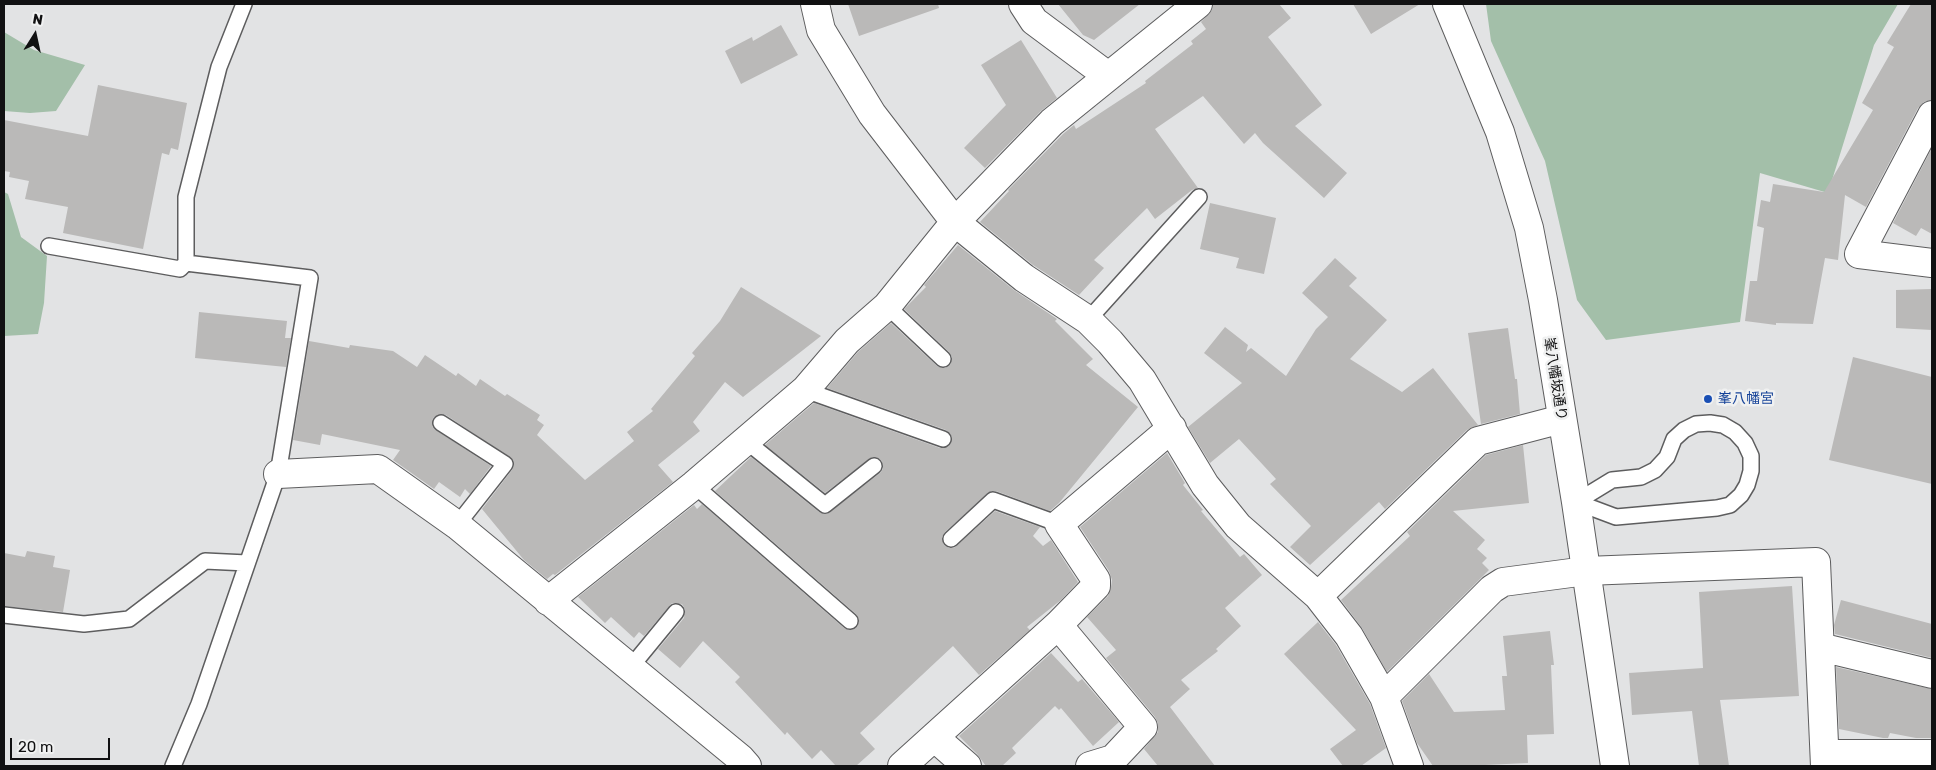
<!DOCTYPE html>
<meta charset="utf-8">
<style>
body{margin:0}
#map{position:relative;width:1936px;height:770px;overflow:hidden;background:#e2e3e4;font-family:Rubik,sans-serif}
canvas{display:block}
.frame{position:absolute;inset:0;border:5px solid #111112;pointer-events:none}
.north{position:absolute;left:10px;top:10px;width:50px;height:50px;-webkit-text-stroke:4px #f0f1f1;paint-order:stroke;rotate:10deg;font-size:14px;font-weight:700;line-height:20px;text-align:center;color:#111112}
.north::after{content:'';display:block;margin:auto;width:18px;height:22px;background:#111112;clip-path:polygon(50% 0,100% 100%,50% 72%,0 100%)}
.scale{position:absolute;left:10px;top:738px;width:100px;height:22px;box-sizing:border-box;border:2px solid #111112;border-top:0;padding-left:6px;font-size:15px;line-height:18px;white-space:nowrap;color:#111112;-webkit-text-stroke:4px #f0f1f1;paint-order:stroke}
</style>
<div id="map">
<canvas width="1936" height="770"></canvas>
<div class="frame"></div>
<div class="north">N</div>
<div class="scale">20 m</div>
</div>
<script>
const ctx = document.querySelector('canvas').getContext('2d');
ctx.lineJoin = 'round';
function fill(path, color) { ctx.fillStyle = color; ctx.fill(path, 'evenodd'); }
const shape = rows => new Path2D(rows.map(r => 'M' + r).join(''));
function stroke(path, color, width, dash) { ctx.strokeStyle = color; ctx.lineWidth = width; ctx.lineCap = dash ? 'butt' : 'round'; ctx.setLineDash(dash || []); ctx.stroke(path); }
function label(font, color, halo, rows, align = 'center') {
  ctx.font = font + ' Rubik,"Noto Sans JP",sans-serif'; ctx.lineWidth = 5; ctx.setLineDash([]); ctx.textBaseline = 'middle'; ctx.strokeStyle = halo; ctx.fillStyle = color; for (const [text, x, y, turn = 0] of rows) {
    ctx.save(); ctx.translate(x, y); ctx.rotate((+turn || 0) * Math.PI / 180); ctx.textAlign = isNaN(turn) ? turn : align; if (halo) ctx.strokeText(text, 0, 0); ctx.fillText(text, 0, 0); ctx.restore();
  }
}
const green = shape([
 [1486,4,1898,4,1874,45,1828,193,1760,173,1740,322,1606,340,1577,300,1545,161,1491,41],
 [4,32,34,50,85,65,56,111,30,113,4,111],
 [4,192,8,194,21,237,47,256,44,303,38,334,4,336]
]);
const building = shape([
 [848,4,938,4,939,8,859,36],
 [1058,4,1140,4,1094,40,1083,35],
 [1213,4,1279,4,1291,18,1268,37,1322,105,1295,126,1347,173,1324,198,1263,143,1255,133,1244,144,1203,96,1155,129,1198,188,1192,190,1155,219,1147,208,1094,260,1104,268,1079,295,1033,265,980,222,1009,191,1008,190,1063,134,1074,125,1076,129,1146,83,1145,81,1193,44,1191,41,1206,29,1201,22,1212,10],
 [1353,4,1420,4,1371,34],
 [1911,4,1932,4,1932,100,1924,102,1918,108,1866,207,1845,195,1838,260,1825,258,1813,324,1776,323,1776,325,1745,321,1750,281,1757,281,1764,228,1757,226,1761,200,1770,202,1773,184,1824,192,1873,110,1862,103,1894,47,1887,43],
 [781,25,798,55,741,84,725,51,752,37,753,41],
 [1021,40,1057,98,1041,111,985,168,964,148,1006,105,981,65],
 [98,85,187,103,178,150,171,148,169,155,162,153,143,249,63,233,68,207,25,199,29,181,9,177,10,172,4,171,4,120,88,136],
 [1932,148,1932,234,1921,228,1916,236,1893,223],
 [1210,203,1276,218,1264,274,1236,268,1239,258,1200,249],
 [958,245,1014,290,1057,319,1055,321,1093,359,1086,365,1138,407,1059,503,1050,511,996,491,991,491,945,532,942,537,944,545,949,548,954,548,995,511,1040,527,1033,536,1043,546,1051,540,1078,582,1061,600,1027,627,1030,630,979,675,953,646,860,733,875,749,856,766,836,766,821,750,812,759,787,732,785,735,735,682,740,677,703,641,680,668,658,649,684,618,685,609,682,604,672,603,644,636,639,632,634,638,611,617,605,623,578,597,694,505,697,509,702,504,844,628,849,630,857,627,859,622,856,614,715,491,751,457,819,512,827,514,880,473,883,469,882,461,878,458,872,457,825,493,765,445,814,403,940,448,949,446,952,437,946,430,827,388,858,352,891,323,937,366,945,368,950,365,952,357,949,352,904,309,926,287,924,285],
 [1335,258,1357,278,1349,286,1387,320,1350,359,1402,392,1433,368,1478,425,1467,430,1385,509,1379,502,1310,565,1290,547,1311,526,1270,484,1276,479,1239,439,1210,463,1188,427,1242,383,1204,353,1225,327,1248,345,1246,352,1251,348,1286,376,1316,329,1328,317,1302,293],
 [741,287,821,336,743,397,725,382,693,422,700,431,658,465,673,482,555,575,553,574,547,579,524,560,482,509,512,470,514,465,513,460,446,415,441,414,433,418,432,423,433,428,491,466,470,494,465,489,460,497,439,482,434,489,393,460,400,450,322,434,320,445,293,440,309,341,349,348,350,345,393,351,417,367,425,355,456,376,458,373,476,386,480,379,505,396,507,394,540,415,537,420,544,425,537,435,585,480,634,441,627,432,653,411,651,409,695,356,692,353,720,321],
 [1932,289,1932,330,1896,328,1896,290],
 [199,312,287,321,285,338,291,338,286,367,195,358],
 [1508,328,1515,379,1517,379,1520,414,1481,424,1468,333],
 [1853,357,1932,377,1932,484,1829,460],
 [1523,445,1529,503,1453,511,1485,540,1477,549,1487,558,1482,563,1489,570,1387,672,1362,628,1341,600,1410,536,1407,532,1486,455],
 [1167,453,1185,483,1183,485,1203,510,1201,511,1240,557,1244,554,1262,575,1225,608,1241,626,1216,649,1218,651,1181,680,1190,689,1170,707,1215,766,1158,766,1144,749,1158,732,1158,723,1155,717,1106,658,1116,650,1087,617,1108,596,1111,587,1112,580,1109,571,1080,527],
 [27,551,55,556,53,567,70,570,63,612,4,606,4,553,25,557],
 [1792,586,1799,696,1720,700,1729,766,1699,766,1692,711,1632,715,1629,673,1703,668,1699,592],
 [1841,600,1932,624,1932,658,1835,634,1834,625],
 [1318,622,1336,645,1370,704,1386,748,1361,766,1343,766,1330,749,1356,730,1284,654],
 [1550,631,1554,665,1551,665,1554,734,1527,735,1528,763,1485,765,1486,766,1433,766,1417,743,1402,701,1429,674,1454,712,1505,710,1502,676,1507,676,1503,636],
 [1051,653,1078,682,1082,679,1119,722,1093,746,1061,708,1059,710,1055,706,1012,748,1016,753,1002,766,986,766,977,754,959,736],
 [1836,667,1932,689,1932,738,1916,738,1890,733,1888,738,1883,738,1839,729]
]);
const lane = shape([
 [49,246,180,269,186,263],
 [887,306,943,359],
 [1088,320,1199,197],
 [805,390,943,439],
 [441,423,505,464,457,525],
 [1710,423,1723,425,1735,432,1745,443,1751,456,1751,471,1747,485,1741,495,1730,505,1717,508,1616,517,1576,502,1612,480,1641,477,1655,470,1667,457,1674,439,1684,430,1696,424,1710,423],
 [746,441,825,505,874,466],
 [694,485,850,621],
 [951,539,993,500,1059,524],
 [4,615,84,624,129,619,205,561,247,563],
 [630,668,676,612],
 [173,766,199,704,278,474,310,278,186,263,186,197,219,67,244,4]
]);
const street = shape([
 [815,4,821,30,872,114,955,222,1024,278,1088,320,1110,342,1142,380,1205,485,1238,526,1318,596,1349,636,1384,697,1409,766],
 [1023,4,1034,21,1108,76],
 [1932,115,1859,254,1932,263],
 [278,474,378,469,457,525,740,758,747,766],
 [1318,596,1478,441,1562,419],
 [548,601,694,485,805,390,847,341,887,306,955,222,1052,122,1198,4],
 [1058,625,1143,727,1113,759,1090,766],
 [1820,647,1932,674],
 [1384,697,1492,589,1503,582,1586,571,1816,562,1825,766],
 [934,737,967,766],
 [1825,754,1932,754],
 [902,766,1058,625,1096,586,1096,580,1059,524,1172,428]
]);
const secondary = shape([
 [1447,4,1500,132,1529,228,1543,300,1576,502,1615,766]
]);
const markers = [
 [1708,399,5,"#1a4fb4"]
];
const streetNames = [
 ["峯八幡坂通り",1555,379,81]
];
const transitNames = [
 ["峯八幡宮",1718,399]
];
fill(green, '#a3bfa9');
fill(building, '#bab9b8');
stroke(lane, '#5d5d5e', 18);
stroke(street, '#5d5d5e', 30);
stroke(secondary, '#5d5d5e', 30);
stroke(lane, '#fff', 15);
stroke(street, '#fff', 28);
stroke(secondary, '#fff', 28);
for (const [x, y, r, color] of markers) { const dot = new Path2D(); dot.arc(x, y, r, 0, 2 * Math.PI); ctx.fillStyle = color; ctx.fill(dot); stroke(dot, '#f0f1f1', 2); }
label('14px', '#111112', '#f0f1f1', streetNames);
label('14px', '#164399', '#f0f1f1', transitNames, 'left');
</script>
